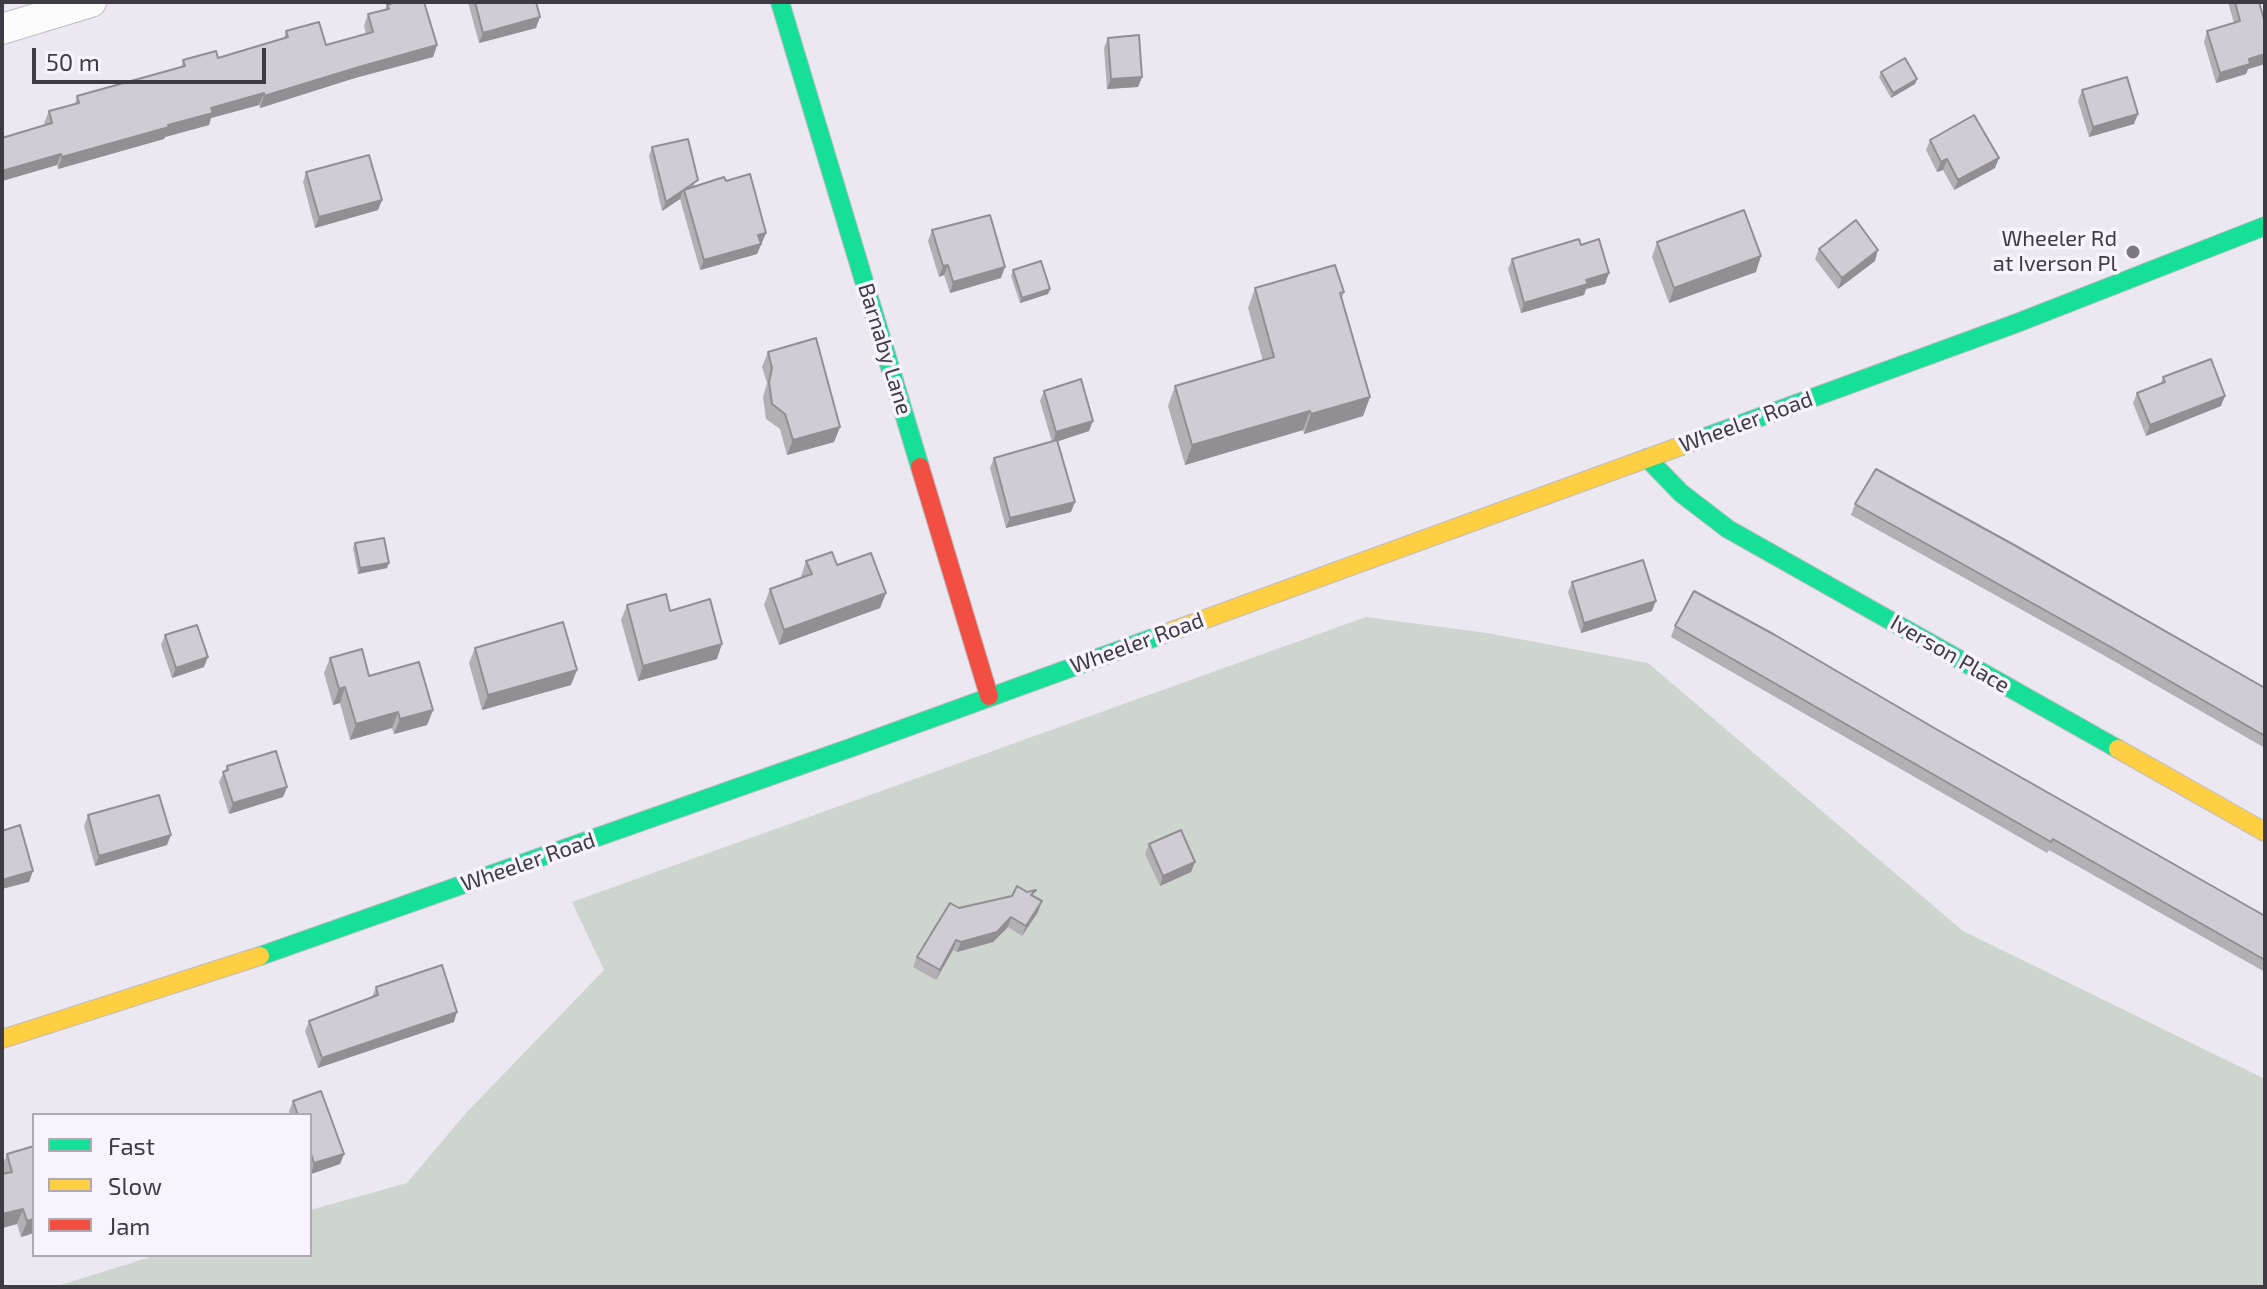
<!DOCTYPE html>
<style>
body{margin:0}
#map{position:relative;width:2267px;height:1289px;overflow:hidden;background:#ece8f1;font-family:"Exo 2",sans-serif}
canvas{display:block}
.frame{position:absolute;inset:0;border:4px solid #3e3b42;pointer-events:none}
.legend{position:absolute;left:32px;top:1113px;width:280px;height:144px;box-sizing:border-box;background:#f8f3fd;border:2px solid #aea9b2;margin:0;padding:10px 14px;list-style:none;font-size:24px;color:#3e3b42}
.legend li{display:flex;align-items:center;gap:16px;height:40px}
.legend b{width:40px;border:2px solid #aea9b2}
.scale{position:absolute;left:32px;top:48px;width:234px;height:36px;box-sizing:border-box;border:4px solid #3e3b42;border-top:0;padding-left:10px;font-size:24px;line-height:28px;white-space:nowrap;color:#3e3b42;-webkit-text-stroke:6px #f8f3fd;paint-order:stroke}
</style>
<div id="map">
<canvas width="2267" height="1289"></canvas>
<div class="frame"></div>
<ul class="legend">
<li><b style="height:10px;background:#16e098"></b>Fast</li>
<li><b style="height:10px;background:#ffcf43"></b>Slow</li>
<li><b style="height:10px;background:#f24e42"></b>Jam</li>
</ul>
<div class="scale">50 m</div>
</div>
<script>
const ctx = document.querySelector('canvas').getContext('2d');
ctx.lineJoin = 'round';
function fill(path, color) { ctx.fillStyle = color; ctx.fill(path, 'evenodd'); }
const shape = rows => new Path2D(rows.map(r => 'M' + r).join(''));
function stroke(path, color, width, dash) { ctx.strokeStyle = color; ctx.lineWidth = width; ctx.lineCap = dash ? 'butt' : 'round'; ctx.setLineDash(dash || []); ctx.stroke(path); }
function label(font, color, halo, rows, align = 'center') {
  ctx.font = font + ' "Exo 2",sans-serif'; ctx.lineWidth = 7; ctx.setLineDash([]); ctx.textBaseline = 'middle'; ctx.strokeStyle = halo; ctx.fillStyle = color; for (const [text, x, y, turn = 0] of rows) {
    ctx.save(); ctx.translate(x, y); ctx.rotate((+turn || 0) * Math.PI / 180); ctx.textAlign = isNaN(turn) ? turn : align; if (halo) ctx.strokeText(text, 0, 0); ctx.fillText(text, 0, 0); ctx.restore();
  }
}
const green = shape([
 [1366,617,1487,633,1648,663,1963,931,2265,1079,2265,1287,54,1287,157,1255,310,1255,310,1210,407,1183,466,1113,604,970,572,902]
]);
const street = shape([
 [2,29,91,2]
]);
const fast = shape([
 [780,2,920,467],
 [1681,446,2017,323,2265,226],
 [1647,458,1681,493,1728,529,2118,749],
 [260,956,850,748,1164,634]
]);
const slow = shape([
 [1164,634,1681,446],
 [2118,749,2265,832],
 [2,1039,260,956]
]);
const jam = shape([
 [920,467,989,696]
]);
const wall = shape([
 [468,2,536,2,536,28,479,43],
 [2228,2,2259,2,2265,23,2265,64,2248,69,2246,74,2216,83,2204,42,2207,31,2234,23],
 [387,5,437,45,433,57,355,78,260,108,259,105,211,118,209,125,165,137,164,139,58,169,57,165,2,181,2,138,45,126,44,123,49,111,75,104,77,96,181,68,183,60,218,58,284,38,286,31,326,45,366,34,364,26,368,14,385,9],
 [1108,38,1142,77,1138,87,1107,89,1104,48],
 [1881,72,1917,79,1915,84,1891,98,1879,77],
 [2082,90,2134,124,2089,137,2078,101],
 [1930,140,1995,168,1954,190,1943,170,1937,172,1926,150],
 [652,147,696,186,726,181,766,233,757,254,700,270,680,199,662,211,649,156],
 [306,172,382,200,378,210,315,228,303,182],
 [932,230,1001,278,950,293,944,275,939,277,928,241],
 [1657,242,1756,272,1669,303,1652,257],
 [1819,249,1875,261,1838,289,1815,259],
 [1512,259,1605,284,1586,289,1584,295,1521,313,1508,269],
 [1013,270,1050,289,1048,294,1020,303,1011,276],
 [1255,288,1344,292,1342,298,1370,397,1363,416,1304,434,1303,430,1185,465,1168,406,1175,386,1263,361,1248,308],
 [768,352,840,427,834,442,787,455,780,429,766,419,763,397,767,383,762,367],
 [2163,377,2221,406,2146,436,2133,403,2137,393,2161,383],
 [1044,391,1089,431,1057,441,1071,512,1006,528,990,468,994,458,1052,442,1040,401],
 [1855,504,2265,688,2265,748,2105,656,1851,515],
 [355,543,387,568,358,574,353,548],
 [806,561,837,565,886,593,880,608,779,645,764,605,770,589,802,578,801,576],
 [1572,582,1652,611,1581,633,1568,592],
 [627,605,717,659,638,681,621,620],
 [1675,626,1936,729,2265,916,2265,972,2049,850,2047,853,1671,637],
 [165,635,204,667,172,678,161,645],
 [475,648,571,685,482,710,469,663],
 [330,658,369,676,433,710,427,725,394,734,392,728,350,740,340,703,333,705,324,673],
 [227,766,287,787,283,797,229,814,219,782],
 [88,815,167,845,95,866,84,826],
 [1149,844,1195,862,1191,872,1160,886,1145,854],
 [1034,897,1038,912,1022,936,1008,927,993,942,957,952,953,950,936,980,913,967,917,957,959,908],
 [376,987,454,1022,318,1068,305,1031,309,1021,372,997],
 [321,1091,344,1154,340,1164,311,1174,310,1115,290,1115,289,1111,293,1101],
 [7,1154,34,1233,21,1237,17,1224,2,1228,2,1167]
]);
const shadedWall = shape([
 [540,17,536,28,479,43,483,33],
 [437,45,433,57,355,78,260,108,264,96,359,67],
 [2265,54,2265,64,2248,69,2246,74,2216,83,2220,73,2249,59],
 [1142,77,1138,87,1107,89,1111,79],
 [1917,79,1915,84,1891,98,1893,93],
 [264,93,259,105,211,118,209,125,165,137,164,139,58,169,62,157,168,125,211,108],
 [2138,114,2134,124,2089,137,2093,127],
 [61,154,57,165,2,181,2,171],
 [1999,158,1995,168,1954,190,1958,180],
 [1947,159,1943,170,1937,172,1941,162],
 [683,190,680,199,662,211,666,202],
 [382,200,378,210,315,228,319,217],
 [766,233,757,254,700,270,704,260],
 [1878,250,1875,261,1838,289,1842,278],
 [1761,256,1756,272,1669,303,1674,288],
 [948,265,944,275,939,277,943,266],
 [1005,267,1001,278,950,293,953,282],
 [1609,273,1605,284,1586,289,1584,295,1521,313,1524,303,1586,280],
 [1050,289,1048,294,1020,303,1022,298],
 [2225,396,2221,406,2146,436,2150,425],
 [1370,397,1363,416,1304,434,1311,414],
 [1310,411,1303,430,1185,465,1192,445],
 [1093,421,1089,431,1053,443,1056,432],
 [840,427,834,442,787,455,793,440],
 [1075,502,1071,512,1006,528,1010,518],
 [389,563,387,568,358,574,360,568],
 [886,593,880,608,779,645,784,630],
 [1656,601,1652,611,1581,633,1584,623],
 [722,644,717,659,638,681,643,666],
 [208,657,204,667,172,678,176,668],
 [577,670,571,685,482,710,488,695],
 [345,687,340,703,333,705,339,689],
 [433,710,427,725,394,734,400,719],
 [398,712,392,728,350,740,356,724],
 [287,787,283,797,229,814,233,803],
 [171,835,167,845,95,866,99,856],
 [1195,862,1191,872,1160,886,1163,876],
 [33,871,29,882,2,889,2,880],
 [1042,901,1038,912,1022,936,1026,926],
 [1011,917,1008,927,993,942,957,952,961,942],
 [956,940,953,950,936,980,940,970],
 [457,1012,454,1022,318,1068,322,1058],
 [344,1154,340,1164,311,1174,314,1163],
 [23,1209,17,1224,2,1228,2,1214],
 [34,1219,34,1233,21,1237,27,1221]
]);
const building = shape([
 [396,2,424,2,437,45,359,67,264,96,264,93,211,108,213,113,168,125,169,127,62,157,61,154,2,171,2,138,52,123,49,111,79,103,77,96,185,66,183,60,216,51,218,58,288,37,286,31,319,22,326,45,373,32,368,14,389,9,387,5,396,2],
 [475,2,536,2,540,17,483,33,475,2],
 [2235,2,2259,2,2265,23,2265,54,2249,59,2250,64,2220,73,2207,31,2240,21,2235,2],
 [1139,35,1142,77,1111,79,1108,38,1139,35],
 [1905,58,1917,79,1893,93,1881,72,1905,58],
 [2127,77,2138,114,2093,127,2082,90,2127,77],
 [1974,115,1999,158,1958,180,1947,159,1941,162,1930,140,1974,115],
 [688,139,698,180,666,202,652,147,688,139],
 [369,155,382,200,319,217,306,172,369,155],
 [750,174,766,233,758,235,761,244,704,260,684,190,724,177,726,181,750,174],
 [1744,210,1761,256,1674,288,1657,242,1744,210],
 [990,215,1005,267,953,282,948,265,943,266,932,230,990,215],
 [1856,220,1878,250,1842,278,1819,249,1856,220],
 [1579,239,1581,245,1599,239,1609,273,1586,280,1588,284,1524,303,1512,259,1579,239],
 [1041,261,1050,289,1022,298,1013,270,1041,261],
 [1335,265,1344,292,1340,293,1370,397,1311,414,1310,411,1192,445,1175,386,1274,357,1255,288,1335,265],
 [816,338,840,427,793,440,785,414,772,404,769,382,772,368,768,352,816,338],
 [2211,359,2225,396,2150,425,2137,393,2165,382,2163,377,2211,359],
 [1081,379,1093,421,1056,432,1044,391,1081,379],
 [1057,440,1075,502,1010,518,994,458,1057,440],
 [1876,469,2016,546,2265,688,2265,736,2109,646,1855,504,1876,469],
 [384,538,389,563,360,568,355,543,384,538],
 [832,552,837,565,871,553,886,593,784,630,770,589,812,574,806,561,832,552],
 [1643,560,1656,601,1584,623,1572,582,1643,560],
 [1694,591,1775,635,1936,729,2265,916,2265,960,2053,839,2051,842,1675,626,1694,591],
 [666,594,670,611,710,599,722,644,643,666,627,605,666,594],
 [563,622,577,670,488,695,475,648,563,622],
 [197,625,208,657,176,668,165,635,197,625],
 [362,649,369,676,419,662,433,710,400,719,398,712,356,724,345,687,339,689,330,658,362,649],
 [276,751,287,787,233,803,223,772,228,770,227,766,276,751],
 [159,795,171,835,99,856,88,815,159,795],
 [20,825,33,871,2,880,2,831,20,825],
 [1181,830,1195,862,1163,876,1149,844,1181,830],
 [1017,886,1027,892,1036,890,1031,895,1042,901,1026,926,1011,917,997,932,961,942,956,940,940,970,917,957,950,903,959,908,1012,896,1017,886],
 [442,965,457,1012,322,1058,309,1021,378,995,376,987,442,965],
 [321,1091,344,1154,314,1163,310,1151,310,1115,298,1115,293,1101,321,1091],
 [34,1146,34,1219,27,1221,23,1209,2,1214,2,1174,12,1172,7,1154,34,1146]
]);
const markers = [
 [2133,252,8,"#7b787f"]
];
const poiNames = [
 ["Wheeler Rd",2117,239],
 ["at Iverson Pl",2117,264]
];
const streetNames = [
 ["Barnaby Lane",885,349,73],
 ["Wheeler Road",1746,422,-20],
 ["Wheeler Road",1137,643,-20],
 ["Iverson Place",1950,654,30],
 ["Wheeler Road",528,862,-19]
];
fill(green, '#cdd5ce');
stroke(street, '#bfbcc3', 32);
stroke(fast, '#bfbcc3', 20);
stroke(slow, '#bfbcc3', 20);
stroke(jam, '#bfbcc3', 20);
stroke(street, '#fcfcfd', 30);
stroke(fast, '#16e098', 18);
stroke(slow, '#ffcf43', 18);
stroke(jam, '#f24e42', 18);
fill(wall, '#b2afb5');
fill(shadedWall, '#918f94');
fill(building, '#cfccd3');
stroke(building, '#918f94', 2);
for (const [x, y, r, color] of markers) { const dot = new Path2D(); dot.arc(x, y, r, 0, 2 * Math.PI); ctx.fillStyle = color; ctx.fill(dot); stroke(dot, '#f8f3fd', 3); }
label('22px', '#3e3b42', '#f8f3fd', poiNames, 'right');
label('22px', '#3e3b42', '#f8f3fd', streetNames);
</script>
